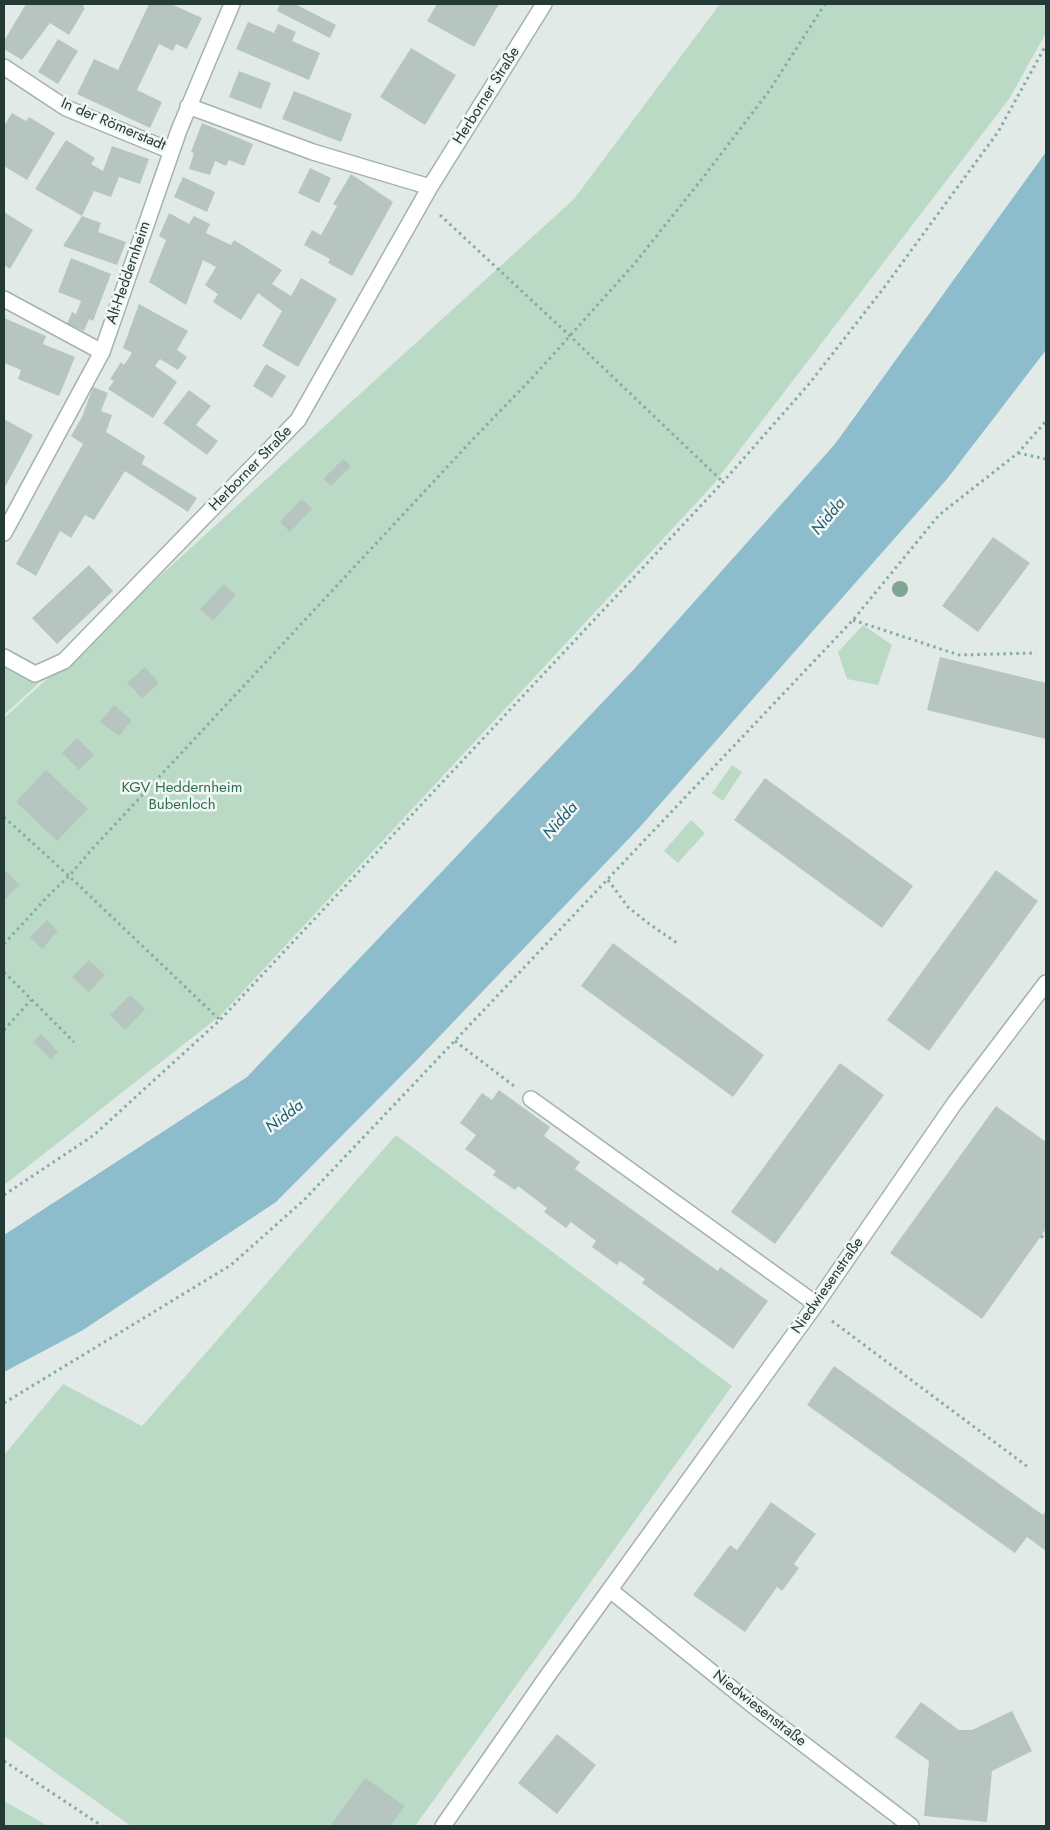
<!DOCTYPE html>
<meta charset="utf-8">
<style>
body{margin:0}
#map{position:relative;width:1050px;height:1830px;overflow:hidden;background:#e1eae7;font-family:Jost,sans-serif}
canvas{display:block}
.frame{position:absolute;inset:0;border:5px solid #233a36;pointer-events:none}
</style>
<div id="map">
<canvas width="1050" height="1830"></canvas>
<div class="frame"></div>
</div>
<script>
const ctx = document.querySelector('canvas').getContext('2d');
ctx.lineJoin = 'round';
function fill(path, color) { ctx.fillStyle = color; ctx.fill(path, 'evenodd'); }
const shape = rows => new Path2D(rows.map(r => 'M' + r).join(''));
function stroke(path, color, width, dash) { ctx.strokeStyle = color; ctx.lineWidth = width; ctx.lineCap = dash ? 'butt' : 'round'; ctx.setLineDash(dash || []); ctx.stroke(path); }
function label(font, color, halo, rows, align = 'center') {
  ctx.font = font + ' Jost,sans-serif'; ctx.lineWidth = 5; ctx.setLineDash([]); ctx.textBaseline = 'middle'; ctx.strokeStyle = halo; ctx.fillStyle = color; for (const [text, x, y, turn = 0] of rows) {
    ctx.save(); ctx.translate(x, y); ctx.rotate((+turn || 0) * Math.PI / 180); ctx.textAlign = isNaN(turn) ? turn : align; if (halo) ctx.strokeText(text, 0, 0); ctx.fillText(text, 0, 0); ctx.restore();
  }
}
const green = shape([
 [720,4,1046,4,1046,33,1009,99,712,486,221,1015,4,1185,4,718,574,199],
 [863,625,892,645,878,685,847,679,838,652],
 [4,666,26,679,39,683,4,715],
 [732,765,742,772,723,801,712,793],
 [691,820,705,833,678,863,664,851],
 [396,1135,732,1386,415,1826,131,1826,4,1736,4,1455,63,1384,142,1426],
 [4,1801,48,1826,4,1826]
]);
const water = shape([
 [1046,152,1046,350,947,479,639,828,415,1062,276,1202,83,1330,4,1372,4,1235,247,1077,636,667,835,444]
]);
const building = shape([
 [26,4,84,4,83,7,85,8,69,35,50,23,22,60,4,49,4,41],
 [149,4,171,4,202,18,187,49,176,44,173,51,159,44,137,90,162,102,150,128,77,94,94,59,118,70],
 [280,4,295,4,336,25,330,38,277,11],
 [437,4,499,4,474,47,427,21],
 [248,22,274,33,278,24,296,32,292,41,320,53,309,80,236,49],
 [58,39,78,51,58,84,38,72],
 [411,48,456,75,425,125,380,97],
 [239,71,271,83,261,109,229,97],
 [294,91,352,114,341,142,282,119],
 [12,113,26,121,29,117,55,133,27,180,4,166,4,126],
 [202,123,253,144,244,166,229,160,226,166,215,161,210,175,189,169,194,153,191,152],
 [66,140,95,158,91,164,103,171,112,146,149,159,140,184,119,177,111,197,94,191,82,216,35,189],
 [310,168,331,178,319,203,298,193],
 [351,174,393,202,352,276,328,263,330,259,304,245,312,230,321,235,337,206,333,204],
 [183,177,215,192,207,212,174,197],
 [4,212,33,230,10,269,4,265],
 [169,213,189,224,194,216,210,224,206,233,231,245,234,240,282,270,272,284,291,296,301,278,337,299,298,367,262,346,282,311,258,293,241,320,213,302,218,294,205,285,216,267,203,260,186,305,149,282,166,240,159,236],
 [82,216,101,223,98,232,126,242,117,265,63,246],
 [71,258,111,274,93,321,89,319,84,331,67,324,72,312,76,314,81,301,58,292],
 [139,304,188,331,177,350,187,357,178,370,160,359,155,366,177,382,153,418,108,389,114,381,110,379,121,362,124,365,132,353,123,348],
 [4,318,46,336,43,344,75,357,59,396,18,379,21,370,4,363],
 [266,364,286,376,272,398,253,386],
 [93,387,108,393,101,411,112,415,106,432,145,456,142,464,197,498,188,512,125,471,94,520,85,515,71,538,60,531,36,576,16,564,83,444,71,436,82,417],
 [189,390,211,406,196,425,218,441,207,455,163,423],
 [4,419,33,435,4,489],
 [343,459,351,466,331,486,323,479],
 [302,499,312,509,290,532,280,522],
 [993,537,1030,563,978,632,942,606],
 [89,565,113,591,57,644,32,618],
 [224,584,236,595,213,621,200,609],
 [940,657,1046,683,1046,739,927,710],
 [145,667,159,683,142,698,127,683],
 [114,705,132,720,119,736,100,722],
 [77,738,94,755,79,770,62,753],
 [46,770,88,809,57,841,16,802],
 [765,778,913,886,882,928,734,820],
 [996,870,1038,901,929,1051,887,1020],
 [6,871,19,885,4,900,4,873],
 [47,920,58,931,42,949,30,937],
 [613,943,764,1055,733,1097,581,986],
 [89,960,105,975,89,992,72,977],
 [130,995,145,1009,125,1030,110,1015],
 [41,1034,58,1052,51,1059,33,1042],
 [840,1063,884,1095,775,1244,731,1212],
 [499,1090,550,1127,544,1136,580,1162,575,1169,718,1271,720,1267,768,1301,733,1349,642,1283,645,1279,620,1261,617,1265,592,1247,596,1241,571,1222,566,1228,544,1212,547,1208,518,1186,515,1190,493,1175,496,1171,465,1149,476,1135,460,1123,482,1093,492,1100],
 [996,1106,1046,1142,1046,1229,982,1319,890,1253],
 [834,1366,1043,1515,1046,1510,1046,1551,1027,1537,1015,1553,807,1405],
 [771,1502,816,1534,794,1564,799,1568,782,1591,777,1587,745,1632,693,1595,730,1545,737,1550],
 [921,1702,959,1730,972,1730,1012,1711,1032,1751,992,1771,987,1822,924,1816,929,1761,895,1737],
 [557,1734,596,1765,557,1814,518,1783],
 [365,1778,405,1806,390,1826,330,1826]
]);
const path = shape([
 [440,215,570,336,723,482],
 [1018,453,1046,459],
 [853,620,959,655,1036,653],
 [4,817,69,876,220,1020],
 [608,880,628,907,648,923,677,943],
 [4,944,49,895,69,876,94,847,475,437,534,376,635,263,702,179,769,91,825,4],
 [4,972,74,1042],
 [4,1030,31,1000],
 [455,1041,514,1086],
 [4,1195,94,1135,220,1020,723,482,809,384,883,289,998,132,1046,45],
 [1041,1236,1046,1240],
 [832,1321,1028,1467],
 [4,1403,231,1265,304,1200,853,620,939,515,1018,453,1046,421],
 [4,1761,102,1826]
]);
const lane = shape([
 [4,299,102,352],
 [531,1099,816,1304]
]);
const street = shape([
 [4,67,66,108,171,151],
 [188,106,313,152,430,187],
 [4,533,102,352,179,130,232,4],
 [4,657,35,674,64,661,298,420,430,187,544,4],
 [610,1590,755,1707,911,1826],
 [443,1826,546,1678,816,1304,954,1104,1046,983]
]);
const trees = [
 [900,589]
];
const streetNames = [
 ["Herborner Straße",487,96,-58],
 ["In der Römerstadt",113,125,23],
 ["Alt-Heddernheim",129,273,-71],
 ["Herborner Straße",251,469,-46],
 ["Niedwiesenstraße",828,1286,-55],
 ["Niedwiesenstraße",759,1709,38]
];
const parkNames = [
 ["KGV Heddernheim",182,788],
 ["Bubenloch",182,805]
];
const waterNames = [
 ["Nidda",829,517,-50],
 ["Nidda",561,821,-48],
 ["Nidda",285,1117,-37]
];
fill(green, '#bbdac6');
fill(water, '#8dbccc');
fill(building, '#b7c5c0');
stroke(lane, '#a4b2ae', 18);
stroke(street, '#a4b2ae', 18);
stroke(path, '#84aca3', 3, [2.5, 4]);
stroke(lane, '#fff', 15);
stroke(street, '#fff', 15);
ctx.fillStyle = '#80a592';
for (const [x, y] of trees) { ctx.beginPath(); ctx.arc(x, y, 8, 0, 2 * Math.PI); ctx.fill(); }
label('15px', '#233a36', '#f1f7f5', streetNames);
label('15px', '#306d4d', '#f1f7f5', parkNames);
label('italic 16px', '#225d71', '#f1f7f5', waterNames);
</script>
